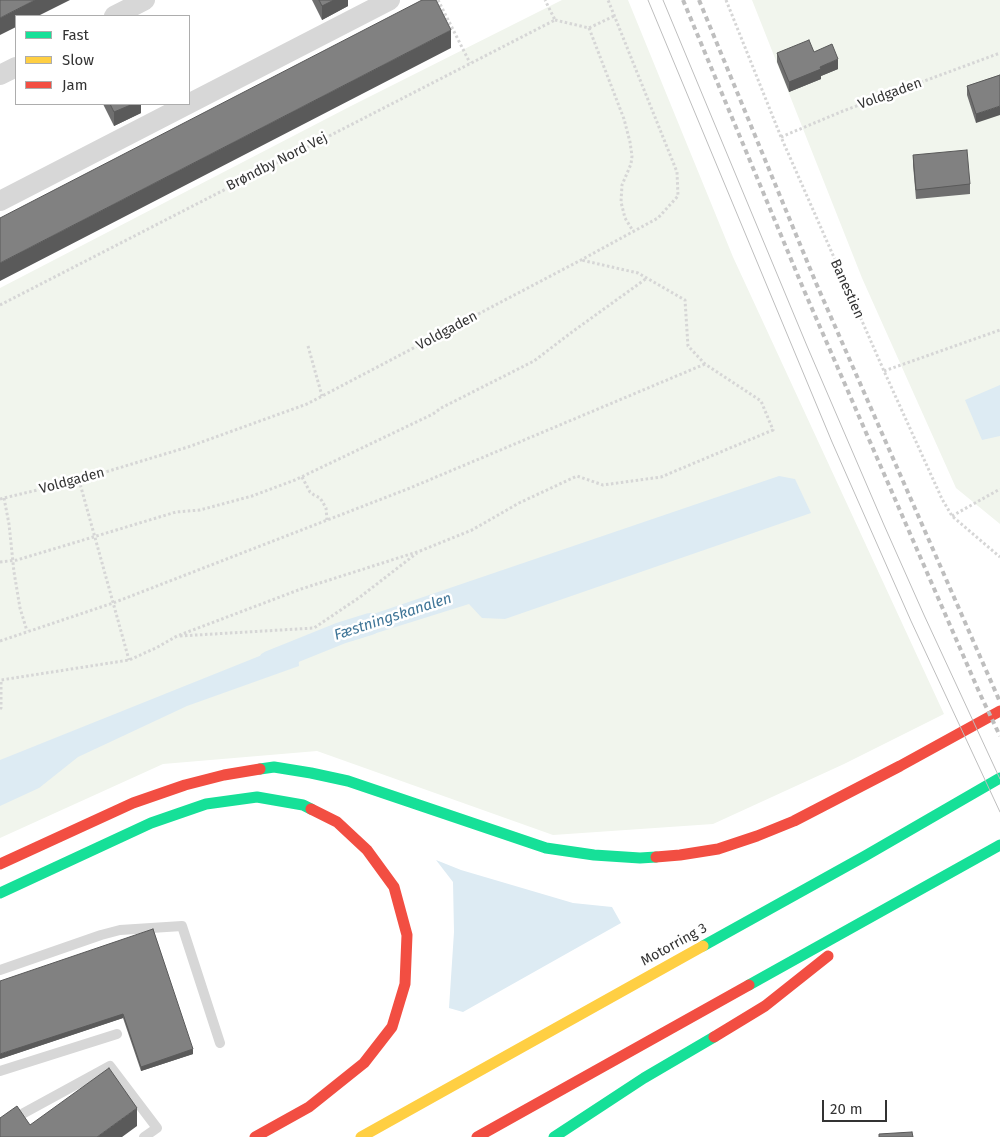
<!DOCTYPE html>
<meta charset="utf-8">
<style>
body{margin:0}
#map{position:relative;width:1000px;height:1137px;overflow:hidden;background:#fff;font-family:"Fira Sans",sans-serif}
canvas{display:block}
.legend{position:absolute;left:15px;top:15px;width:175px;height:90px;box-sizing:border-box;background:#fff;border:1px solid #adadad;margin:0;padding:6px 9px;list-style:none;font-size:15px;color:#333}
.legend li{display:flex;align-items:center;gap:10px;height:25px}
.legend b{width:25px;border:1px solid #adadad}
.scale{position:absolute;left:822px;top:1100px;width:65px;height:22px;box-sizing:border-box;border:2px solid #333;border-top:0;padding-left:6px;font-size:15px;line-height:18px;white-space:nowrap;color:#333;-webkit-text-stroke:4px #fff;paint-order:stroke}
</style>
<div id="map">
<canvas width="1000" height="1137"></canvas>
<ul class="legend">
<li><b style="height:6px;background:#16e098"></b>Fast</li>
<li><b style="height:6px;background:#ffcf43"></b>Slow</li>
<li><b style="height:6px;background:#f24e42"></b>Jam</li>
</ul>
<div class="scale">20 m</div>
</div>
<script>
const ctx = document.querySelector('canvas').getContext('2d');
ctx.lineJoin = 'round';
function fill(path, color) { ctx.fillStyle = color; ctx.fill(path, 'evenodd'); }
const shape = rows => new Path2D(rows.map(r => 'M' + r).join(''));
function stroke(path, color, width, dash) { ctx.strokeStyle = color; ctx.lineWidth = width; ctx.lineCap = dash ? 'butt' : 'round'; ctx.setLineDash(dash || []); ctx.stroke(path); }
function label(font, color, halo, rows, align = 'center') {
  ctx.font = font + ' "Fira Sans",sans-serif'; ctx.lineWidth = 5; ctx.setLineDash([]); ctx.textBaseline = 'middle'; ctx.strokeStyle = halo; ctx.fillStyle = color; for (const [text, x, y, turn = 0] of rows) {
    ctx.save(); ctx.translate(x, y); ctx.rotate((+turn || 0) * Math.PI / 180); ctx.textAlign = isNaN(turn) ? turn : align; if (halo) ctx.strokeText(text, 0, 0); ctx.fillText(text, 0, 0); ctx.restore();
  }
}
const green = shape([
 [562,0,628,0,733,257,944,714,844,764,713,824,553,835,317,751,163,764,0,838,0,288,351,106],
 [752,0,1000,0,1000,524,956,488,862,278]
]);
const water = shape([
 [1000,385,1000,436,982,440,965,400],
 [779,476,795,479,811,513,505,619,482,618,469,604,351,641,344,638,341,633,341,625],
 [292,643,298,650,299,666,187,706,78,757,39,788,0,806,0,760],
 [436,860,461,870,573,903,612,907,621,923,463,1012,449,1008,454,932,453,882]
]);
const canal = shape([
 [269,662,341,633,370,624]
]);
const path = shape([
 [438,0,470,63],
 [726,0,781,137,884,371,942,499,952,516,1000,557],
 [555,20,589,28,614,16],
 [589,28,624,119,630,142,632,156,631,164,622,185,621,202,625,218,633,231],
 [781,137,843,111,1000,53],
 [0,305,555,20,545,0],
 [308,346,322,396],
 [884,371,1000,330],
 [302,477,310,492,314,495,320,498,322,501,326,508,327,520],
 [79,480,129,660],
 [4,498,9,524,14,572,20,608,27,631],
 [0,499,79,480,188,447,307,404,581,260,658,218,678,196,677,172,608,0],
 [952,516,1000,489],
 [0,562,17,560,176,512,200,510,252,496,295,480,433,414,441,408,534,361,572,332,647,278],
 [180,636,314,628,360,597,417,553],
 [0,641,113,603,410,488,705,364],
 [0,709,1,708,1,680,129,660,156,648,177,636,301,589,420,551,472,530,519,503,577,476,603,485,661,477,773,430,761,401,705,364,688,346,685,300,638,273,581,260]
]);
const lane = shape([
 [0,970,101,935,120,930,182,926,220,1043],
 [0,1071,117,1034],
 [0,1126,110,1066,157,1128,144,1137]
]);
const street = shape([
 [114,16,145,0],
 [0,75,16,67],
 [0,201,390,0]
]);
const fast = shape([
 [260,769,274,767,311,773,348,781,546,848,594,855,640,858,656,857],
 [0,893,151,823,206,804,257,797,303,805,311,809],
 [703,946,865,856,1000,778],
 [749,985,1000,845],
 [554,1137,644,1078,714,1037]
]);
const slow = shape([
 [361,1137,703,946]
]);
const jam = shape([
 [656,857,680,855,718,849,757,836,794,821,900,766,1000,711],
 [0,864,133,803,185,785,224,775,260,769],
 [714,1037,765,1006,828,956],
 [255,1137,309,1107,364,1063,392,1027,405,984,407,935,394,887,367,850,337,822,311,809],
 [477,1137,749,985]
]);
const tram = shape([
 [648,0,832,442,911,621,1000,812],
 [663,0,807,346,884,525,924,615,1000,779]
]);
const rail = shape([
 [683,0,803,288,980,694,1000,736],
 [699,0,816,283,1000,702]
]);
const wall = shape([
 [312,0,348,0,348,6,322,20],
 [814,52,838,69,821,76,821,79,789,92,777,62,777,53],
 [1000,75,976,123,967,95,967,86],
 [103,104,141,104,141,113,114,126],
 [913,155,970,184,970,194,916,199,913,165],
 [153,929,193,1054,141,1071,123,1018,0,1059]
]);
const shadedWall = shape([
 [35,0,70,0,38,16,16,16,16,27,0,35,0,18],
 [334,0,348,0,348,6,322,20,322,6],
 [451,30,451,48,0,281,0,263],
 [838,59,838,69,821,76,821,79,789,92,789,82,820,67],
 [133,104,141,104,141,113,114,126,114,112],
 [1000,106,1000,115,976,123,976,114],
 [123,1014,123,1018,0,1059,0,1054],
 [193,1049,193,1054,141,1071,141,1067],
 [137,1108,137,1126,122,1137,97,1137]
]);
const building = shape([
 [0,0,35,0,0,18,0,0],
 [319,0,334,0,322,6,319,0],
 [422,0,436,0,451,30,0,263,0,218,422,0],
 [809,40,814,52,832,44,838,59,820,67,821,69,789,82,777,53,809,40],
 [1000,75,1000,106,976,114,967,86,1000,75],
 [110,104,133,104,114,112,110,104],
 [967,150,970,184,916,190,913,155,967,150],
 [153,929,193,1049,141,1067,123,1014,0,1054,0,981,153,929],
 [109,1068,137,1108,97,1137,0,1137,0,1118,17,1106,30,1125,109,1068],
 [912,1132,913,1137,879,1137,879,1134,912,1132]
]);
const streetNames = [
 ["Voldgaden",890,94,-20],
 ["Brøndby Nord Vej",277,162,-27],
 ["Banestien",847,289,66],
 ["Voldgaden",447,331,-28],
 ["Voldgaden",72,481,-15],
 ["Motorring 3",674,945,-29]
];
const waterNames = [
 ["Fæstningskanalen",393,617,-18]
];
fill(green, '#f1f5ed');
fill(water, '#ddebf3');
stroke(canal, '#ddebf3', 22);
stroke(path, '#d6d6d6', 3, [2.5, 2.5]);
stroke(lane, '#d7d7d7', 10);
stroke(street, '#d7d7d7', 20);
stroke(fast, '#16e098', 11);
stroke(slow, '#ffcf43', 11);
stroke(jam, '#f24e42', 11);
stroke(tram, '#bebebe', 1);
stroke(rail, '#bebebe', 4, [5, 4]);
fill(wall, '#6f6f6f');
fill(shadedWall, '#5a5a5a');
fill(building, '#818181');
stroke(building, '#5a5a5a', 1);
label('14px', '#333', '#fff', streetNames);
label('italic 15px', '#3f7597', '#fff', waterNames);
</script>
